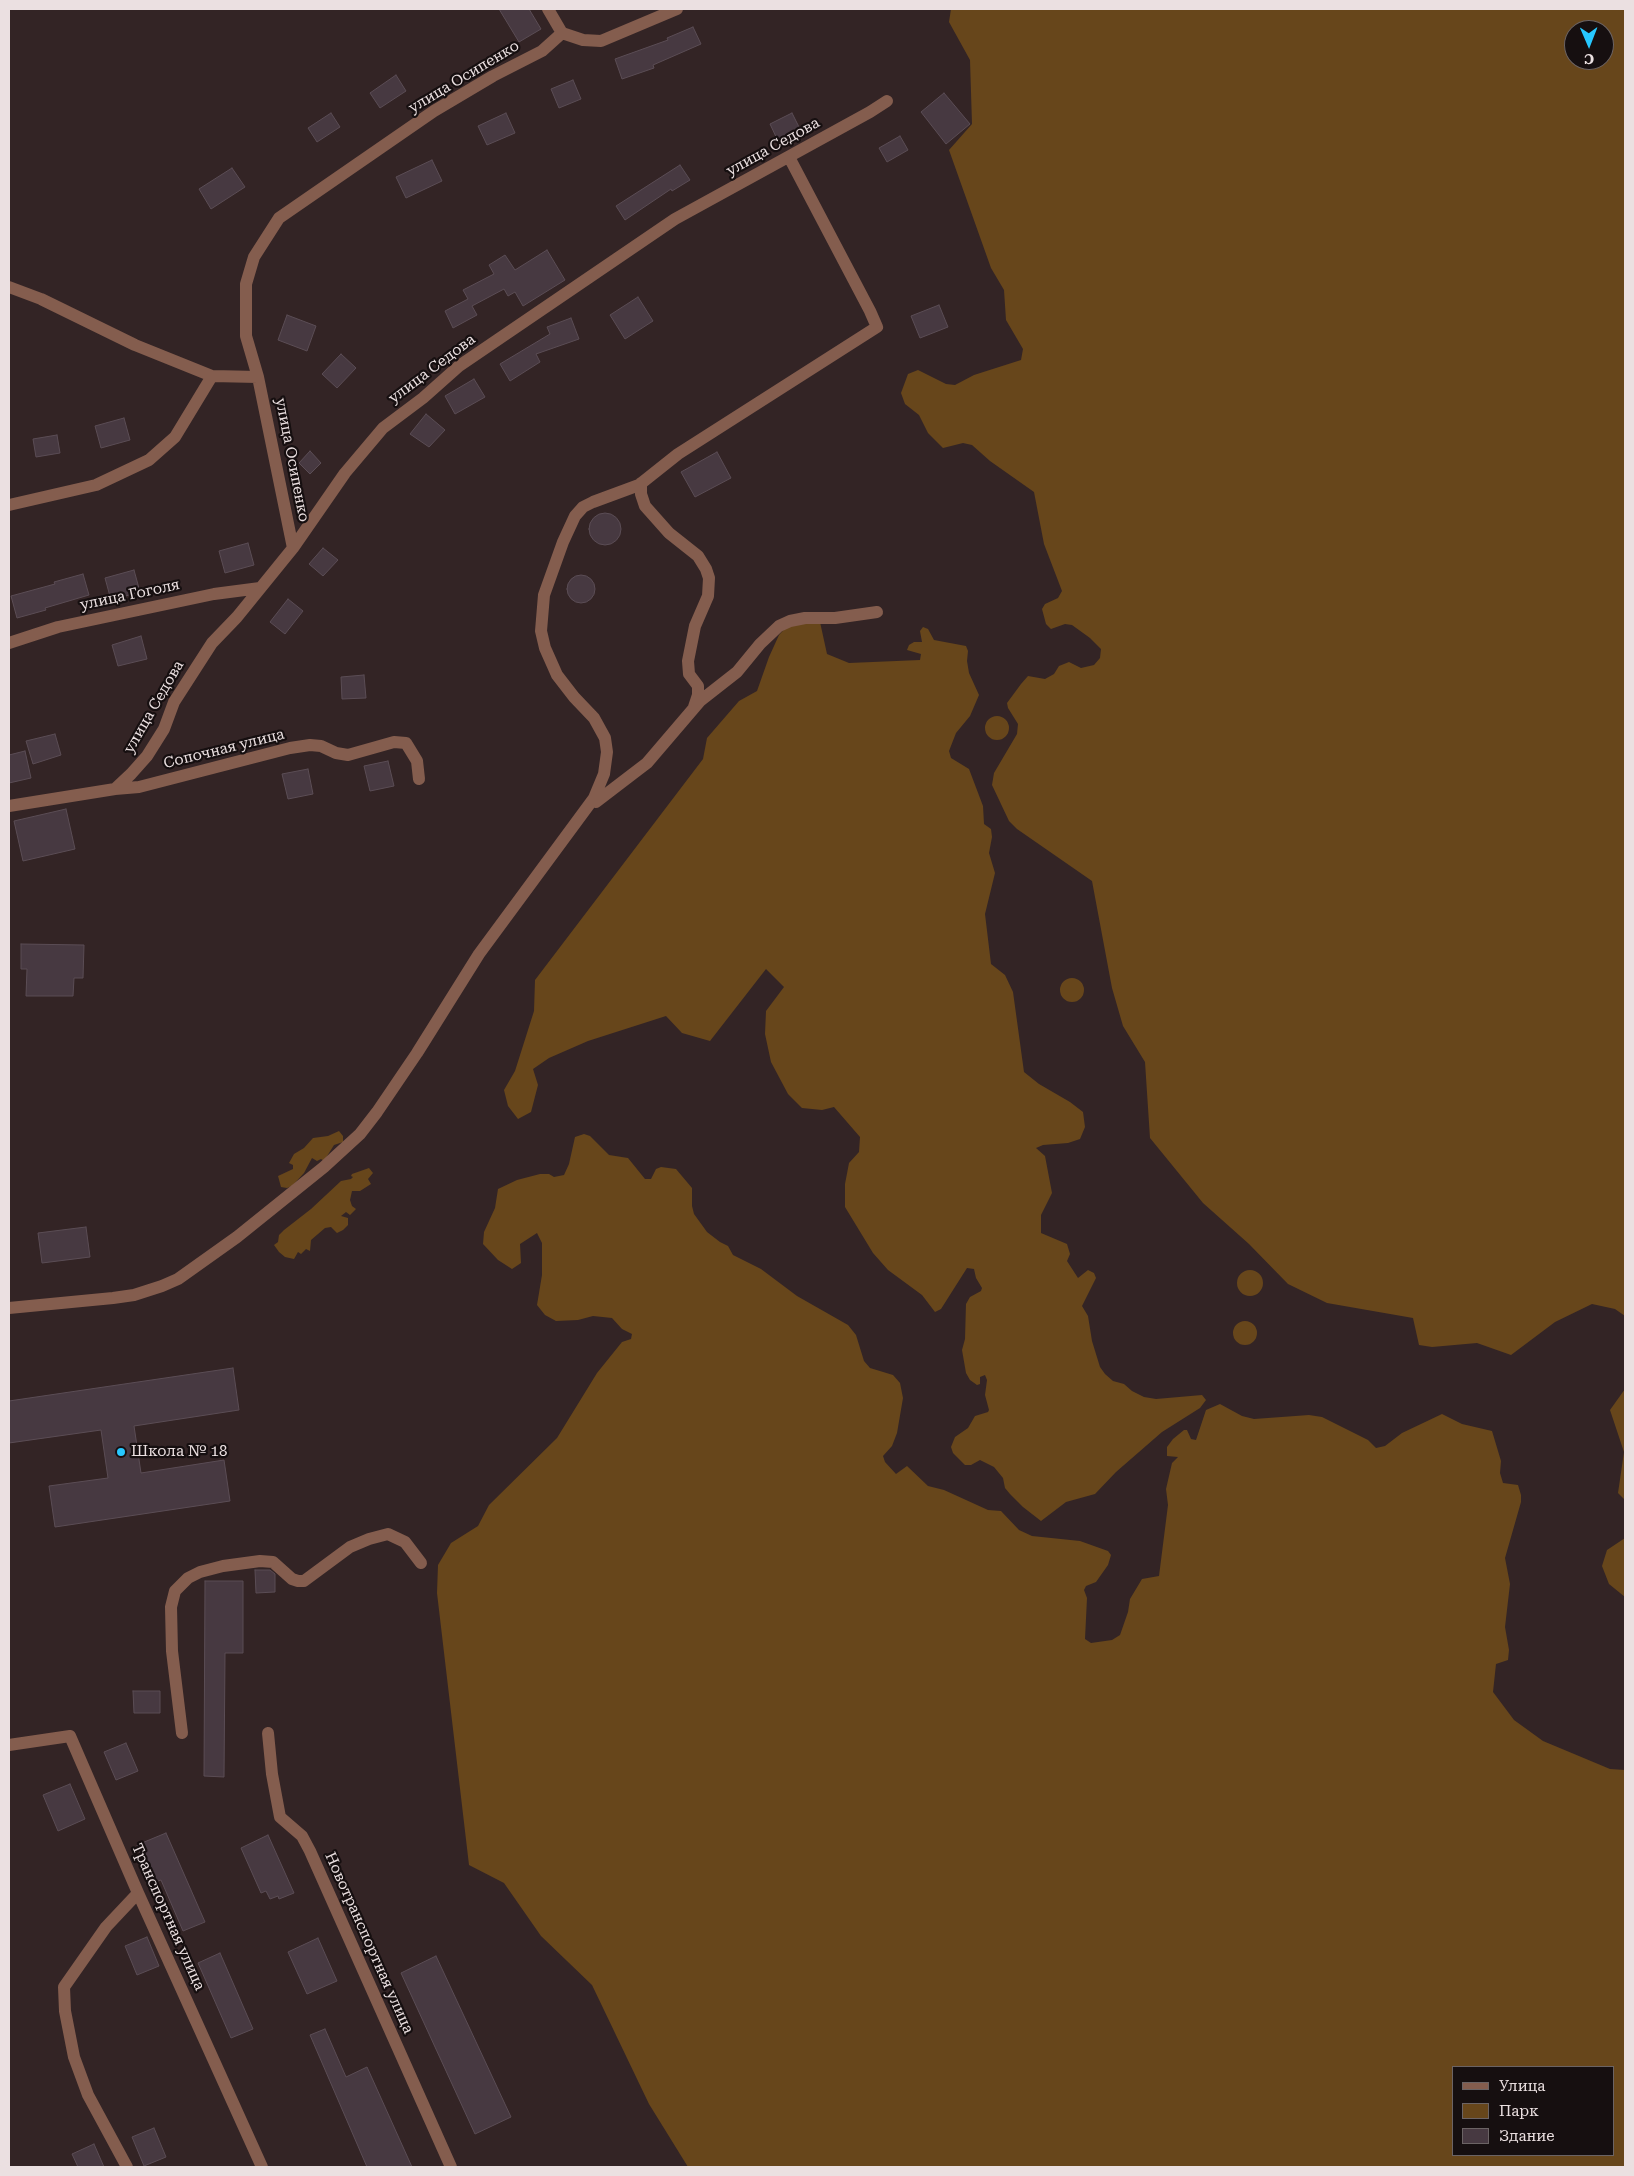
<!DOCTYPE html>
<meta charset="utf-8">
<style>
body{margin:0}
#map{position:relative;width:1634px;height:2176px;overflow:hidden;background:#332425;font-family:"Roboto Serif",serif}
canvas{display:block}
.frame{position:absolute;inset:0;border:10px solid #ebe0e1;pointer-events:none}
.legend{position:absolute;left:1452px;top:2066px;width:162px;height:90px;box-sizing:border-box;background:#160f10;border:1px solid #6b6364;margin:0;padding:6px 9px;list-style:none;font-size:15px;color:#ebe0e1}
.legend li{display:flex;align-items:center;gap:10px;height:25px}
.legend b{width:25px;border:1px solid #6b6364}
.north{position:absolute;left:1564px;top:20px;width:50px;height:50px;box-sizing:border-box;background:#160f10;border:1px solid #6b6364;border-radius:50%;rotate:179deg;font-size:14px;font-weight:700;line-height:20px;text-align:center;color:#ebe0e1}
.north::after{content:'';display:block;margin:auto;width:18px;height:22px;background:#27c8ff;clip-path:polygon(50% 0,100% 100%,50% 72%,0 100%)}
</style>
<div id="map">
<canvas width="1634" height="2176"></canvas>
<div class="frame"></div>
<ul class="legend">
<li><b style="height:6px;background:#845d4e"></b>Улица</li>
<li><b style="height:14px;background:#67461b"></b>Парк</li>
<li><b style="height:14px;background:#473941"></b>Здание</li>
</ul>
<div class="north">С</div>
</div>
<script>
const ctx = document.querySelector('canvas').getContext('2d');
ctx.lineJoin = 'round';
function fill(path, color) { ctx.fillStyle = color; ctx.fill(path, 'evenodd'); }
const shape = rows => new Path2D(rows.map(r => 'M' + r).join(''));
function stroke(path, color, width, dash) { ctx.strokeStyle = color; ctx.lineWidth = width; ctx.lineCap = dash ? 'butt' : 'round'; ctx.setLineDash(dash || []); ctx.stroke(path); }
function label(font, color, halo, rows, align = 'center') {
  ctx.font = font + ' "Roboto Serif",serif'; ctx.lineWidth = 4.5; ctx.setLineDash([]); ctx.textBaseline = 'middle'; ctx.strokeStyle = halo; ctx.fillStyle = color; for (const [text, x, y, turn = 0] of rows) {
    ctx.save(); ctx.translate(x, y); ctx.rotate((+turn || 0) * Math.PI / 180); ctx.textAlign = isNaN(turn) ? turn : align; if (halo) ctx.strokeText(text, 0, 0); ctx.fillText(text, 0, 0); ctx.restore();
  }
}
const green = shape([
 [951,9,1625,9,1625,1316,1615,1309,1592,1304,1555,1322,1511,1355,1477,1343,1432,1347,1419,1345,1413,1318,1327,1303,1288,1284,1249,1244,1203,1203,1150,1138,1145,1062,1123,1026,1112,988,1092,881,1017,829,1009,821,992,785,994,773,1017,734,1018,724,1008,708,1007,703,1021,684,1028,676,1045,679,1054,674,1059,666,1069,662,1081,668,1094,665,1100,658,1101,649,1090,638,1072,625,1065,624,1051,629,1046,624,1042,609,1045,604,1058,598,1062,591,1044,544,1034,492,990,461,972,445,963,443,943,448,928,433,919,415,905,404,901,393,908,374,918,370,946,384,955,385,974,375,1021,360,1023,349,1006,320,1004,290,991,268,949,150,972,124,970,60,949,22],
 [1574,30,1604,30,1604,60,1574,60],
 [820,622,827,654,849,663,920,660,921,654,907,650,909,645,914,642,922,642,920,631,923,627,928,629,934,640,966,646,968,651,967,661,969,673,979,695,970,716,956,733,949,751,951,758,969,769,983,806,984,824,991,829,992,837,989,853,995,873,985,914,991,964,1005,975,1013,992,1024,1072,1039,1084,1070,1102,1083,1112,1085,1127,1080,1139,1068,1143,1043,1145,1036,1148,1045,1156,1052,1193,1041,1215,1041,1233,1067,1244,1070,1254,1067,1261,1078,1278,1088,1270,1094,1273,1096,1278,1082,1306,1088,1316,1092,1341,1100,1367,1105,1374,1113,1381,1124,1384,1132,1391,1144,1397,1156,1399,1202,1395,1206,1400,1200,1408,1162,1432,1116,1472,1095,1494,1066,1502,1041,1521,1023,1507,1010,1494,1005,1488,1003,1478,994,1467,980,1460,971,1465,965,1465,953,1453,951,1447,955,1437,968,1428,975,1416,988,1412,989,1410,985,1395,987,1380,985,1375,980,1377,980,1384,977,1385,970,1380,966,1373,962,1350,965,1339,966,1304,970,1297,981,1291,982,1288,976,1278,974,1269,967,1268,941,1309,935,1312,922,1295,888,1270,873,1253,845,1207,845,1184,849,1163,859,1152,860,1137,834,1107,822,1110,802,1108,788,1094,771,1062,765,1034,766,1011,784,987,766,969,710,1041,682,1033,666,1016,588,1041,549,1058,533,1069,538,1085,531,1112,518,1119,508,1106,504,1090,515,1071,534,1011,535,980,703,759,707,738,739,701,757,691,769,657,779,635,790,623],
 '985 728a12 12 0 1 1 24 0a12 12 0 1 1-24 0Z',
 '1060 990a12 12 0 1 1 24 0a12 12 0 1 1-24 0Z',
 [339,1131,343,1136,343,1142,334,1145,324,1161,321,1159,317,1161,312,1158,304,1173,292,1186,287,1188,281,1187,278,1176,293,1169,293,1165,289,1163,294,1154,304,1148,313,1138,328,1136],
 [584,1134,590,1136,609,1155,628,1158,645,1179,651,1179,656,1169,661,1167,676,1169,692,1188,692,1206,694,1214,707,1232,720,1242,728,1246,733,1255,761,1269,797,1296,848,1325,856,1335,864,1361,870,1368,893,1375,900,1383,903,1398,897,1433,892,1446,883,1456,885,1462,896,1474,907,1466,928,1486,944,1490,988,1510,1001,1511,1019,1530,1032,1536,1080,1541,1108,1551,1111,1555,1108,1565,1096,1582,1086,1586,1084,1590,1087,1598,1085,1639,1091,1643,1112,1640,1120,1635,1128,1612,1130,1599,1142,1579,1159,1576,1168,1505,1166,1489,1172,1463,1178,1457,1167,1456,1167,1447,1173,1439,1184,1430,1187,1430,1191,1439,1196,1440,1206,1410,1220,1404,1242,1416,1254,1419,1309,1415,1322,1417,1368,1440,1376,1448,1385,1446,1402,1433,1442,1414,1462,1424,1492,1431,1501,1461,1500,1473,1503,1483,1518,1485,1521,1495,1521,1502,1505,1558,1510,1584,1505,1627,1509,1650,1508,1660,1496,1664,1493,1692,1514,1720,1543,1741,1610,1769,1625,1770,1625,2167,688,2167,649,2104,592,1985,541,1936,504,1883,469,1865,437,1593,438,1565,451,1543,478,1526,489,1505,557,1438,597,1373,622,1342,631,1339,632,1334,622,1329,612,1318,593,1316,578,1320,556,1321,545,1315,537,1305,542,1275,542,1243,537,1233,520,1244,521,1263,512,1269,498,1260,483,1244,484,1232,495,1208,498,1189,517,1180,540,1174,549,1174,554,1177,564,1175,569,1164,575,1137],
 [1453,2067,1613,2067,1613,2155,1453,2155],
 [369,1168,373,1173,368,1179,371,1184,360,1191,352,1191,350,1200,352,1206,356,1209,350,1215,346,1212,341,1216,348,1218,348,1225,343,1230,337,1233,331,1227,325,1228,311,1240,310,1251,306,1249,301,1254,298,1252,294,1259,285,1257,279,1252,274,1245,278,1242,279,1235,284,1230,311,1209,341,1181,351,1179,353,1177,351,1176,352,1174],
 '1237 1283a13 13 0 1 1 26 0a13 13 0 1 1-26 0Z',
 '1233 1333a12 12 0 1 1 24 0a12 12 0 1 1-24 0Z',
 [1625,1389,1625,1500,1618,1493,1624,1452,1610,1410],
 [1625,1538,1625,1597,1609,1584,1602,1566,1607,1550]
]);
const building = shape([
 [499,9,529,9,541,29,519,42,499,9],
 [693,27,701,44,653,65,654,68,622,79,615,59,668,40,667,38,693,27],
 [396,75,406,91,380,108,370,93,396,75],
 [573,80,581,99,559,108,551,89,573,80],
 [944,93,970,124,946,144,921,112,944,93],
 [331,113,340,127,317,142,308,128,331,113],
 [506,113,515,133,487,145,478,126,506,113],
 [792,113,800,129,778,141,770,124,792,113],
 [900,136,908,150,887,162,879,148,900,136],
 [432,160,442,181,406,198,396,177,432,160],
 [680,165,690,180,672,191,671,189,625,220,616,206,680,165],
 [232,168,245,187,211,209,199,189,232,168],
 [547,250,565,280,523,306,515,292,508,296,504,289,472,306,477,315,453,328,445,311,468,299,463,290,494,274,489,265,505,255,515,270,547,250],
 [638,297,653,321,625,339,610,315,638,297],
 [939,305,948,327,920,338,911,316,939,305],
 [287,315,316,326,307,351,278,340,287,315],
 [571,318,579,339,536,354,540,362,510,381,500,364,550,334,547,327,571,318],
 [341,354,356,368,337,388,322,374,341,354],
 [474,379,485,397,455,414,445,396,474,379],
 [426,414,445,430,429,447,410,434,426,414],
 [124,418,130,440,101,448,95,426,124,418],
 [57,435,60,453,36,457,33,439,57,435],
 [310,451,321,463,310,474,299,463,310,451],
 [717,452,731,478,695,497,681,472,717,452],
 '589 529a16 16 0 1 1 32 0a16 16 0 1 1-32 0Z',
 [248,543,254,565,225,573,219,551,248,543],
 [323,548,338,560,323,576,309,564,323,548],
 [134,570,140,592,111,600,105,578,134,570],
 [83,574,89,595,45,608,46,610,17,618,11,596,55,584,54,582,83,574],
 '567 589a14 14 0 1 1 28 0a14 14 0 1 1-28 0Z',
 [288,599,303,611,285,634,270,622,288,599],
 [141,636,147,659,118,666,112,645,141,636],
 [364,675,366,698,342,699,341,677,364,675],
 [55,734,61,755,33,764,26,741,55,734],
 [25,751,31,778,9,783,9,755,25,751],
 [388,761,394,786,370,791,364,766,388,761],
 [308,769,313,794,288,799,282,774,308,769],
 [66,809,75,849,23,861,14,821,66,809],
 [21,944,84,945,83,978,74,978,73,996,26,996,27,969,21,969,21,944],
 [86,1227,90,1257,42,1263,38,1233,86,1227],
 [233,1368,239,1410,134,1426,141,1473,224,1460,230,1501,55,1527,49,1486,108,1478,101,1430,9,1443,9,1401,233,1368],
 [255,1570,270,1570,275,1574,275,1592,256,1593,255,1570],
 [205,1581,243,1581,243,1653,225,1653,224,1777,204,1776,205,1581],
 [133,1691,160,1691,160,1713,134,1713,133,1691],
 [126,1743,138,1771,116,1780,104,1752,126,1743],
 [70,1784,85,1819,58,1831,43,1795,70,1784],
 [166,1833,205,1922,183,1931,161,1880,153,1883,137,1845,166,1833],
 [268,1835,294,1893,279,1899,278,1896,270,1899,266,1891,261,1893,241,1848,268,1835],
 [147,1937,159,1966,137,1975,125,1946,147,1937],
 [318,1938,337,1981,307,1994,288,1952,318,1938],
 [220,1953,253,2029,231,2038,198,1963,220,1953],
 [436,1956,511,2117,475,2134,401,1973,436,1956],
 [325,2029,346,2077,367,2067,412,2167,367,2167,310,2035,325,2029],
 [154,2128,166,2157,144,2166,132,2137,154,2128],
 [94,2144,104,2167,78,2167,72,2154,94,2144]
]);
const minor = shape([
 [548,9,562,33],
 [562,33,583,40,601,41,677,9],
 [9,287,41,299,135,345,212,376,258,377],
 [641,483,641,494,645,506,669,533,698,556,706,569,709,578,708,596,695,626,688,661,689,674,698,686,698,695,694,707],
 [9,505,96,485,149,460,175,437,212,376],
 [293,548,258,377,246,336,246,284,254,257,279,218,434,111,493,76,542,51,562,33],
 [9,643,58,627,214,594,260,588],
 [115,789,131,774,147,756,164,729,174,702,212,643,237,617,293,548,345,473,383,428,423,398,459,366,675,219,870,112,887,101],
 [596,802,647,763,700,701,737,672,760,644,779,626,790,621,805,618,835,618,877,612],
 [9,806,115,789,139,787,290,748,310,745,321,746,336,753,348,755,394,742,406,743,417,761,419,779],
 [9,1308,113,1298,134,1295,162,1286,178,1279,237,1237,324,1167,360,1134,377,1112,417,1053,479,954,594,798,604,774,607,752,605,738,594,718,574,697,557,675,545,648,541,631,544,595,563,542,575,516,583,507,593,502,639,485,678,454,877,327,870,311,789,157],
 [182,1733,172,1651,171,1607,175,1591,188,1578,200,1572,223,1566,260,1561,273,1562,292,1579,298,1581,304,1581,350,1547,369,1539,388,1534,405,1542,421,1563],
 [268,1733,272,1774,280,1817,302,1836,310,1851,451,2167],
 [9,1745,70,1736,138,1893,262,2167],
 [127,2167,88,2095,74,2057,65,2011,64,1987,106,1927,138,1893]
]);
const markers = [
 [121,1452,5,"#27c8ff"]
];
const streetNames = [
 ["улица Осипенко",464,77,-31],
 ["улица Седова",773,147,-29],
 ["улица Седова",432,369,-37],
 ["улица Осипенко",292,460,79],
 ["улица Гоголя",130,595,-12],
 ["улица Седова",154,707,-60],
 ["Сопочная улица",224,749,-14],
 ["Транспортная улица",168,1917,66],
 ["Новотранспортная улица",369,1943,66]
];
const poiNames = [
 ["Школа № 18",131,1452]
];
fill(green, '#67461b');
fill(building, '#473941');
stroke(building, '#5b4d55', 1);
stroke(minor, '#845d4e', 12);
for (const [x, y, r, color] of markers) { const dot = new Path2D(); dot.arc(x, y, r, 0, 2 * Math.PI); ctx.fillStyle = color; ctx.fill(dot); stroke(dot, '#160f10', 2); }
label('15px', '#ebe0e1', '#160f10', streetNames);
label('15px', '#ebe0e1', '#160f10', poiNames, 'left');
</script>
